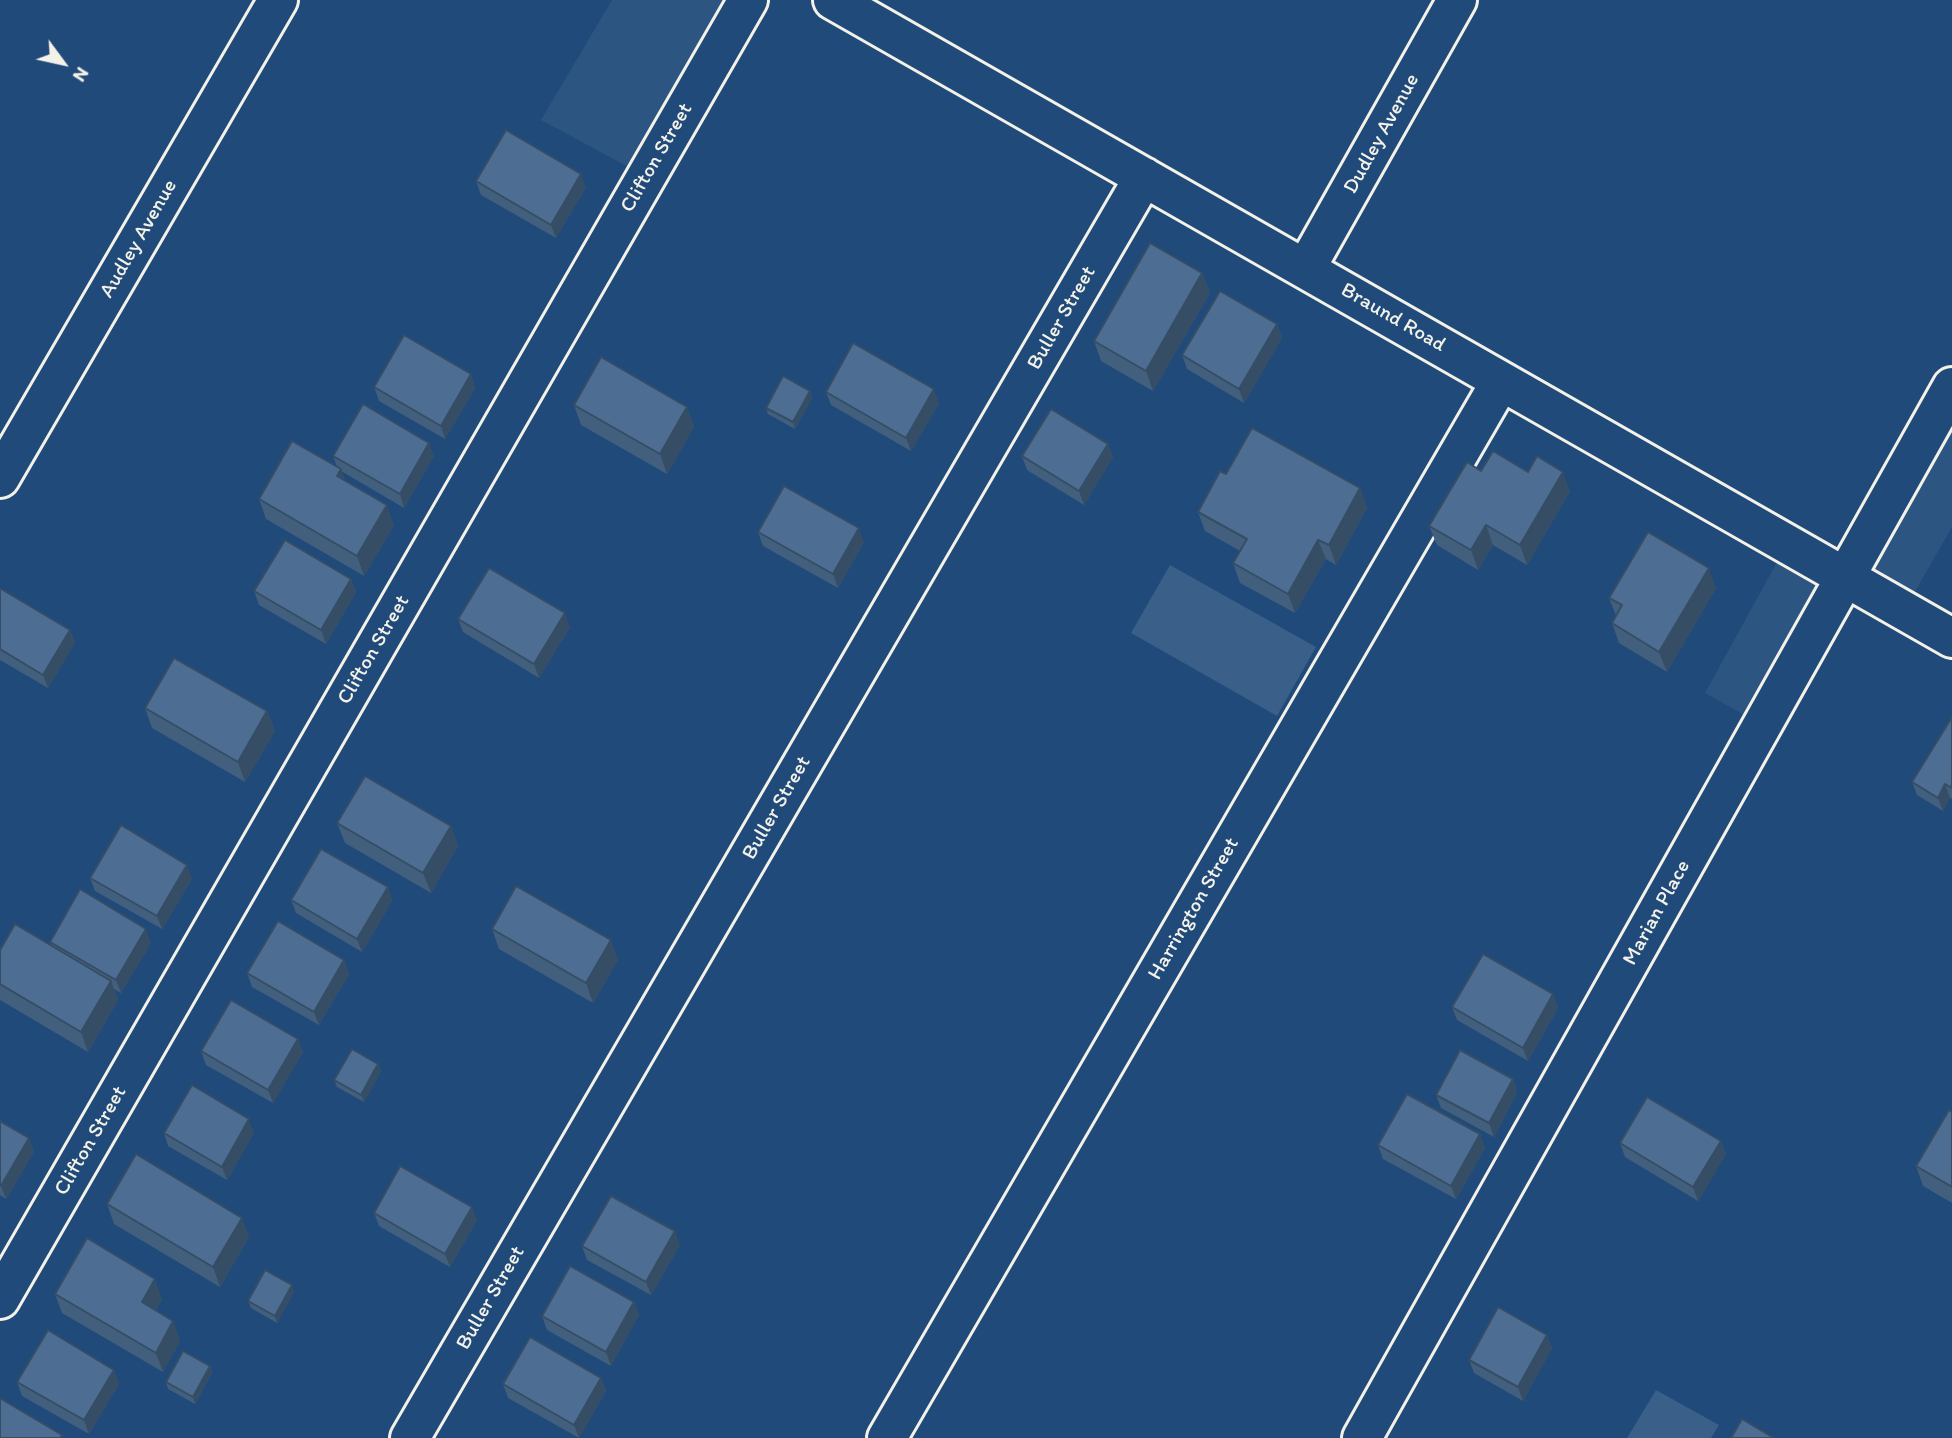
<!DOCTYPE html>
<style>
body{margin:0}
#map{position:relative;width:1952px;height:1438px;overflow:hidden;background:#1f4a7a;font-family:Itim,sans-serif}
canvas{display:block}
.north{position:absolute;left:28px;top:28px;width:70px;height:70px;-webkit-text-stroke:5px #1f4a7a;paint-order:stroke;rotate:123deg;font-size:19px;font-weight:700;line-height:28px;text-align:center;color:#f4f1e8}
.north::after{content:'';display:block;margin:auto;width:24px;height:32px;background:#f4f1e8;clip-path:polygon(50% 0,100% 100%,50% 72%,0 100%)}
</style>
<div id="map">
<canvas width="1952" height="1438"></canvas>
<div class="north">N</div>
</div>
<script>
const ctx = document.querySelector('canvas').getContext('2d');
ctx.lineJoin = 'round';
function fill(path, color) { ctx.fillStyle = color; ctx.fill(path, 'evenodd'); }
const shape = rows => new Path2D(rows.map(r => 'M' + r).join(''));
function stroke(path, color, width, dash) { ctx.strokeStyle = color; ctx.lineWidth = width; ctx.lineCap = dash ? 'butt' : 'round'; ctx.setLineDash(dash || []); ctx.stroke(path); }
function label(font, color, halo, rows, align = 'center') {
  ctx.font = font + ' Itim,sans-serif'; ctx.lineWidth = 7; ctx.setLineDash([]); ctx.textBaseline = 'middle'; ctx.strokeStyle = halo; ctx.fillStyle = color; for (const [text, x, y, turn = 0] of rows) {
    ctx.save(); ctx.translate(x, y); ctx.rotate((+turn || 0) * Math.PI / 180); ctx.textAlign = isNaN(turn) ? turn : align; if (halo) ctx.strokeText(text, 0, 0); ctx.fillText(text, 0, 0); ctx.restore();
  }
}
const built = shape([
 [612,0,748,0,647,177,541,120],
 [1952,398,1952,527,1904,611,1845,578,1763,725,1705,693,1787,544,1845,577]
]);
const green = shape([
 [1170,565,1316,647,1277,716,1131,633],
 [1656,1390,1719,1425,1711,1438,1627,1438]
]);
const minor = shape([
 [833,0,1952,638],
 [1306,268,1457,0],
 [0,478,278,0],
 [0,1299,748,0],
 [410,1438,1144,177],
 [887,1438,1501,381],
 [1362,1438,1952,387]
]);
const wall = shape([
 [476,181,586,187,556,238,481,195],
 [1202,273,1210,293,1153,391,1101,361,1094,341],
 [1277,324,1282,338,1244,403,1187,369,1182,355],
 [471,374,475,388,445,439,379,401,374,387],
 [810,391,812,398,795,429,768,414,766,408],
 [826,392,939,403,911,451,831,405],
 [574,405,687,407,694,427,667,474,581,425],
 [1108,444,1113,457,1084,505,1027,470,1022,456],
 [333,456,434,456,404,508,341,471,345,480,394,525,364,576,266,519,259,499,337,467],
 [1481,471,1528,472,1570,491,1527,565,1493,545,1478,570,1437,545,1429,526],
 [1226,474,1360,488,1367,508,1336,565,1326,559,1295,613,1240,583,1233,563,1240,551,1205,531,1198,512],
 [758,532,864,542,838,588,763,546],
 [351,579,356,592,326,644,259,605,254,591],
 [0,588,70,630,75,643,48,688,0,660],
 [1716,588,1667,672,1619,643,1612,623,1616,616,1609,598],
 [458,619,570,627,539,678,463,632],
 [145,708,267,711,275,731,245,782,152,728],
 [1952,717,1952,799,1950,798,1943,811,1917,795,1912,782],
 [337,823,451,826,458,846,431,893,345,843],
 [90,878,192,879,162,929,95,891],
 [388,887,392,901,362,952,296,913,291,900],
 [492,929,618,960,593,1003,499,949],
 [50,942,151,943,121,993,114,989,118,1000,88,1052,0,1000,0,950,51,945],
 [344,960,349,974,319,1025,252,987,247,973],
 [1553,994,1558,1008,1528,1061,1457,1020,1452,1007],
 [298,1039,303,1052,273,1103,206,1065,201,1051],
 [378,1064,381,1071,364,1102,337,1087,334,1080],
 [1513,1079,1517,1093,1494,1137,1441,1108,1436,1095],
 [1952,1112,1952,1203,1923,1186,1916,1166],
 [0,1121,29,1138,34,1152,6,1199,0,1195],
 [164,1133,254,1133,227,1180,168,1146],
 [1480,1134,1485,1148,1456,1199,1383,1159,1378,1145],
 [1721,1141,1726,1154,1698,1201,1625,1157,1620,1143],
 [107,1204,249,1237,220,1287,114,1224],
 [374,1213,477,1220,450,1267,379,1226],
 [680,1245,651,1295,587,1260,582,1246],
 [294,1292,277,1323,251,1308,248,1301],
 [55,1294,162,1299,156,1310,173,1321,180,1341,163,1372,62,1313],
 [634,1302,639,1315,611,1366,547,1330,542,1316],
 [1547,1335,1552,1348,1523,1401,1474,1373,1469,1360],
 [210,1366,212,1373,195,1404,168,1389,166,1382],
 [114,1370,119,1384,89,1434,22,1396,17,1382],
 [601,1378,606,1391,579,1438,508,1398,503,1384]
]);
const shadedWall = shape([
 [581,174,586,187,556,238,551,225],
 [1202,273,1210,293,1153,391,1146,371],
 [1277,324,1282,338,1244,403,1239,389],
 [471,374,475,388,445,439,441,426],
 [934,389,939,403,911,451,906,438],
 [810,391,812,398,795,429,793,422],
 [687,407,694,427,667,474,660,454],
 [429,443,434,456,404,508,400,494],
 [1108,444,1113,457,1084,505,1079,491],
 [341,469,348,489,337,476],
 [1563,472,1570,491,1527,565,1520,545],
 [1360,488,1367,508,1336,565,1329,545],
 [387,505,394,525,364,576,357,556],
 [1486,525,1493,545,1478,570,1471,550],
 [859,528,864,542,838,588,833,574],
 [1318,540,1326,559,1295,613,1288,594],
 [1709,568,1716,588,1667,672,1659,652],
 [351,579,356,592,326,644,321,630],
 [565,613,570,627,539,678,534,664],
 [70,630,75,643,48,688,43,675],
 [267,711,275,731,245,782,238,762],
 [1945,784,1950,798,1943,811,1938,798],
 [451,826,458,846,431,893,423,873],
 [187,865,192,879,162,929,157,916],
 [388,887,392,901,362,952,357,939],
 [146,929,151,943,121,993,116,980],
 [611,940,618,960,593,1003,586,983],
 [344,960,349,974,319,1025,314,1012],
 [111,981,118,1000,88,1052,81,1032],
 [1553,994,1558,1008,1528,1061,1523,1048],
 [298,1039,303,1052,273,1103,268,1090],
 [378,1064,381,1071,364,1102,361,1095],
 [1513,1079,1517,1093,1494,1137,1489,1123],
 [249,1119,254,1133,227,1180,222,1167],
 [1480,1134,1485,1148,1456,1199,1451,1186],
 [29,1138,34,1152,6,1199,1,1186],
 [1721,1141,1726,1154,1698,1201,1693,1187],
 [472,1207,477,1220,450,1267,445,1254],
 [242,1218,249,1237,220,1287,213,1267],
 [675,1231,680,1245,651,1295,646,1282],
 [155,1279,162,1299,149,1322,142,1302],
 [292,1285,294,1292,277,1323,275,1316],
 [634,1302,639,1315,611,1366,606,1352],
 [173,1321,180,1341,163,1372,156,1353],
 [1547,1335,1552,1348,1523,1401,1518,1387],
 [210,1366,212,1373,195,1404,193,1397],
 [114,1370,119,1384,89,1434,84,1420],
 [601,1378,606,1391,579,1438,574,1425]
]);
const building = shape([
 [506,130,581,174,551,225,476,181,506,130],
 [1150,243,1202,273,1146,371,1094,341,1150,243],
 [1220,291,1277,324,1239,389,1182,355,1220,291],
 [404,335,471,374,441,426,374,387,404,335],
 [853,343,934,389,906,438,826,392,853,343],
 [601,357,687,407,660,454,574,405,601,357],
 [783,376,810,391,793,422,766,408,783,376],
 [363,404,429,443,400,494,333,456,363,404],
 [1051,409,1108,444,1079,491,1022,456,1051,409],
 [1252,428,1360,488,1329,545,1318,540,1288,594,1233,563,1247,539,1198,512,1220,471,1226,474,1252,428],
 [292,441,341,469,337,476,387,505,357,556,259,499,292,441],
 [1493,451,1528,472,1537,456,1563,472,1520,545,1486,525,1471,550,1429,526,1467,462,1481,471,1493,451],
 [784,486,859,528,833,574,758,532,784,486],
 [1648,532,1709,568,1659,652,1612,623,1622,605,1609,598,1648,532],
 [285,540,351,579,321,630,254,591,285,540],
 [489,568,565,613,534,664,458,619,489,568],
 [0,588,70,630,43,675,0,649,0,588],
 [174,658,267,711,238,762,145,708,174,658],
 [1952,717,1952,788,1945,784,1938,798,1912,782,1952,717],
 [365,776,451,826,423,873,337,823,365,776],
 [121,825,187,865,157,916,90,878,121,825],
 [321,849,388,887,357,939,291,900,321,849],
 [516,886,611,940,586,983,492,929,516,886],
 [80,889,146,929,116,980,50,942,80,889],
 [278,921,344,960,314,1012,247,973,278,921],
 [15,924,111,981,81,1032,0,984,0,950,15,924],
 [1483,954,1553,994,1523,1048,1452,1007,1483,954],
 [231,1000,298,1039,268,1090,201,1051,231,1000],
 [352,1049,378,1064,361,1095,334,1080,352,1049],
 [1460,1050,1513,1079,1489,1123,1436,1095,1460,1050],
 [192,1085,249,1119,222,1167,164,1133,192,1085],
 [1407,1094,1480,1134,1451,1186,1378,1145,1407,1094],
 [1647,1097,1721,1141,1693,1187,1620,1143,1647,1097],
 [1949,1110,1952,1112,1952,1187,1916,1166,1949,1110],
 [0,1121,29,1138,1,1186,0,1185,0,1121],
 [136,1154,242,1218,213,1267,107,1204,136,1154],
 [400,1166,472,1207,445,1254,374,1213,400,1166],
 [611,1196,675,1231,646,1282,582,1246,611,1196],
 [87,1238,155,1279,142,1302,173,1321,156,1353,55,1294,87,1238],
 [570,1266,634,1302,606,1352,542,1316,570,1266],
 [265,1270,292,1285,275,1316,248,1301,265,1270],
 [1498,1307,1547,1335,1518,1387,1469,1360,1498,1307],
 [48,1330,114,1370,84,1420,17,1382,48,1330],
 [530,1337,601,1378,574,1425,503,1384,530,1337],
 [183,1351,210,1366,193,1397,166,1382,183,1351],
 [0,1398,62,1435,60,1438,0,1438,0,1398],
 [1742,1419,1774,1438,1731,1438,1742,1419]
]);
const streetNames = [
 ["Dudley Avenue",1382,134,-61],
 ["Clifton Street",657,158,-60],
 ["Audley Avenue",139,239,-60],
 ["Buller Street",1062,318,-60],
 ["Braund Road",1393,318,30],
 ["Clifton Street",374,650,-60],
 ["Buller Street",777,808,-60],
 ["Harrington Street",1194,909,-60],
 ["Marian Place",1657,913,-61],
 ["Clifton Street",91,1141,-60],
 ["Buller Street",491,1298,-60]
];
fill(built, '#2d5581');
fill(green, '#3a5f88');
stroke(minor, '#f4f1e8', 44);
stroke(minor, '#1f4a7a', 38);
fill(wall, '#425f7e');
fill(shadedWall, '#364d66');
fill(building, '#4d6e92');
stroke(building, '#364d66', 2);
label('21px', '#f4f1e8', '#1f4a7a', streetNames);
</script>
